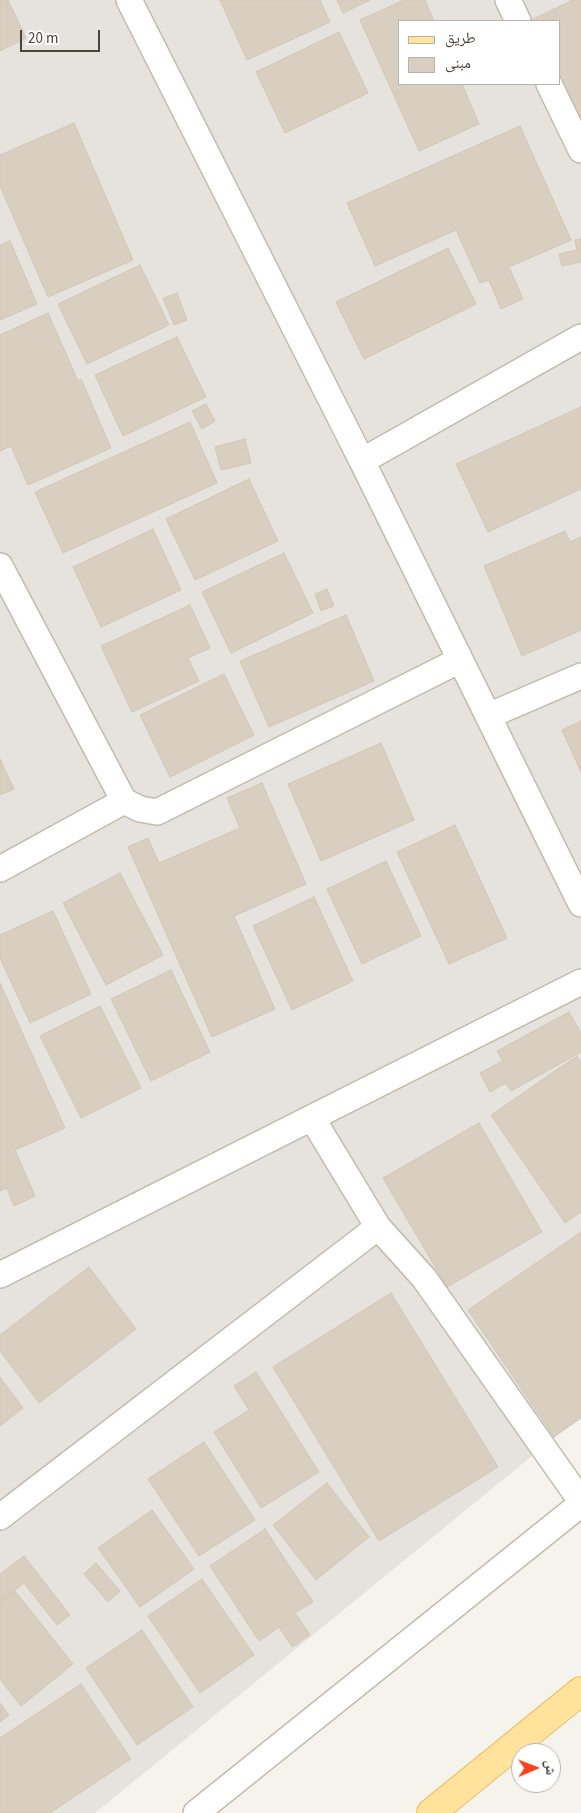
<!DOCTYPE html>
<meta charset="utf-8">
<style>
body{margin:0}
#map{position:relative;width:581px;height:1813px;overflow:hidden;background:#f6f3ec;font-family:"Source Sans 3","Noto Naskh Arabic",sans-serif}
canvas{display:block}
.legend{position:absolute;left:398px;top:20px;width:162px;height:65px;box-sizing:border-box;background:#fff;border:1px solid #b7b4b0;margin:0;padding:6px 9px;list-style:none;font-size:15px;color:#4b4439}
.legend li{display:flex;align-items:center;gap:10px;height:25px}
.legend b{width:25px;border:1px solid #b7b4b0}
.north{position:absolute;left:511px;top:1743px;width:50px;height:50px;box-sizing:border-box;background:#fff;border:1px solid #b7b4b0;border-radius:50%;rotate:89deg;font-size:14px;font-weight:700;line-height:20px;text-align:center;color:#4b4439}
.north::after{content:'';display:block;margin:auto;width:18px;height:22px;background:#fc3f1d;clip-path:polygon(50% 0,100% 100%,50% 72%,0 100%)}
.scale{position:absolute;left:20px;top:30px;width:80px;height:22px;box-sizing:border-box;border:2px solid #4b4439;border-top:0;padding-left:6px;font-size:15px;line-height:18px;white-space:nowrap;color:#4b4439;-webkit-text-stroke:4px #fff;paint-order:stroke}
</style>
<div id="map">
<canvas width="581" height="1813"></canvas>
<ul class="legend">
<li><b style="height:6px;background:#ffe39c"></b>طريق</li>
<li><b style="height:14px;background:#d8cfc1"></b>مبنى</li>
</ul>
<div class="north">ش</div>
<div class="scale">20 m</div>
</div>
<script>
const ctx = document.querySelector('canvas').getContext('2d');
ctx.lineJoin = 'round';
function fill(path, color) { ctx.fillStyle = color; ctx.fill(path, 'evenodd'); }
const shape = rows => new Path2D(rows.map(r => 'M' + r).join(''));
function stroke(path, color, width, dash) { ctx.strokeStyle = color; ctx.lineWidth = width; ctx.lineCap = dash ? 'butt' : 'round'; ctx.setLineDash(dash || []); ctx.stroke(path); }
const industrial = shape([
 [0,0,581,0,581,1416,95,1813,0,1813],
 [400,21,560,21,560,84,400,84]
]);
const building = shape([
 [0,0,8,0,26,38,0,51,0,0],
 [220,0,320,0,330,22,247,60,220,0],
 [337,0,370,0,343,13,337,0],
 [404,0,425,0,434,21,400,21,400,84,462,84,479,124,419,151,360,20,404,0],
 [573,0,581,0,581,131,560,84,560,21,529,21,573,0],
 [339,32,368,93,285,133,256,72,339,32],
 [74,123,133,260,48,297,0,186,0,155,74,123],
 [520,126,571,240,509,267,523,299,501,309,489,280,480,283,456,230,375,266,347,203,520,126],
 [581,239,581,262,562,266,559,254,577,250,575,240,581,239],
 [10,241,37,304,0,320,0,245,10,241],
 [448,248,476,304,364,359,336,302,448,248],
 [140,265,169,325,87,364,58,304,140,265],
 [177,293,187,320,174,325,163,298,177,293],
 [48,313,78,381,81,379,111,448,28,485,11,446,0,451,0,335,48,313],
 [177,337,206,397,123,436,95,375,177,337],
 [206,404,215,421,202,429,192,411,206,404],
 [581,407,581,489,488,532,456,464,581,407],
 [190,422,217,483,63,553,35,492,190,422],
 [245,439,251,463,221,470,215,447,245,439],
 [249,479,278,541,195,580,166,519,249,479],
 [153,529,181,590,101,627,73,567,153,529],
 [565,531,570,542,581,537,581,630,522,656,484,566,565,531],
 [284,553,313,613,231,653,202,592,284,553],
 [327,589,334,606,321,611,315,594,327,589],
 [190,605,210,648,188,658,199,681,132,712,101,646,190,605],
 [346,615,374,681,269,727,240,661,346,615],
 [224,674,254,735,170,777,140,715,224,674],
 [581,721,581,772,562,730,581,721],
 [381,743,414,820,321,861,288,784,381,743],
 [0,759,14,789,0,795,0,759],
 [262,783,306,884,234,916,275,1009,212,1037,128,847,148,838,159,863,240,828,227,798,262,783],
 [455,825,507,938,449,964,397,852,455,825],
 [386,861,421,936,362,964,327,889,386,861],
 [120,873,163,955,106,985,63,903,120,873],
 [314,897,353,981,292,1010,253,926,314,897],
 [53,911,91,994,30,1023,0,958,0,935,53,911],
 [171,970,210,1052,151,1081,111,999,171,970],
 [0,983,65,1128,15,1150,35,1196,14,1206,7,1188,0,1191,0,983],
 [100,1006,141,1088,81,1118,40,1036,100,1006],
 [569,1012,581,1033,581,1052,511,1091,506,1083,490,1092,480,1073,503,1061,497,1051,569,1012],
 [577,1056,581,1063,581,1212,565,1223,491,1115,577,1056],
 [479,1123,542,1232,447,1287,383,1178,479,1123],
 [581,1232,581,1418,554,1437,468,1310,581,1232],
 [89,1267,136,1329,39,1403,0,1351,0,1335,89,1267],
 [391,1293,498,1467,379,1541,273,1367,391,1293],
 [256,1372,319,1472,261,1508,214,1432,249,1410,234,1386,256,1372],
 [0,1377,23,1408,0,1426,0,1377],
 [204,1442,255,1520,199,1556,148,1479,204,1442],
 [327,1483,369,1537,316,1580,273,1525,327,1483],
 [152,1510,194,1569,140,1607,98,1548,152,1510],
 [265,1529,313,1602,295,1613,310,1635,292,1647,279,1627,259,1641,210,1566,265,1529],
 [24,1556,70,1615,57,1625,24,1583,0,1602,0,1574,24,1556],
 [96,1563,120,1591,108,1602,84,1574,96,1563],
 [202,1579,254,1655,200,1693,148,1616,202,1579],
 [15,1591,73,1664,21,1706,0,1679,0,1603,15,1591],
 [142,1630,193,1707,137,1745,86,1668,142,1630],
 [81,1684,131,1759,50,1813,0,1813,0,1738,81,1684],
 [0,1703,9,1715,0,1722,0,1703]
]);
const street = shape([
 [129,0,362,461],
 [508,0,518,21],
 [549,84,581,150],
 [581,337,362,461,581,904],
 [0,566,124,801,0,869],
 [488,716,581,676],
 [124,801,140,809,157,812,460,660],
 [312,1118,378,1227,424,1278,581,1501],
 [0,1275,581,982],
 [0,1517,378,1227],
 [196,1813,581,1504]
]);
const primary = shape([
 [431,1813,581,1691]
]);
fill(industrial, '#e6e2dd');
fill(building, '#d8cfc1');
stroke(building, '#d3c7b4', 1);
stroke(street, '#c2bbae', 28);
stroke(primary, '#e6c16a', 30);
stroke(street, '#fff', 25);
stroke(primary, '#ffe39c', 28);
</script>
